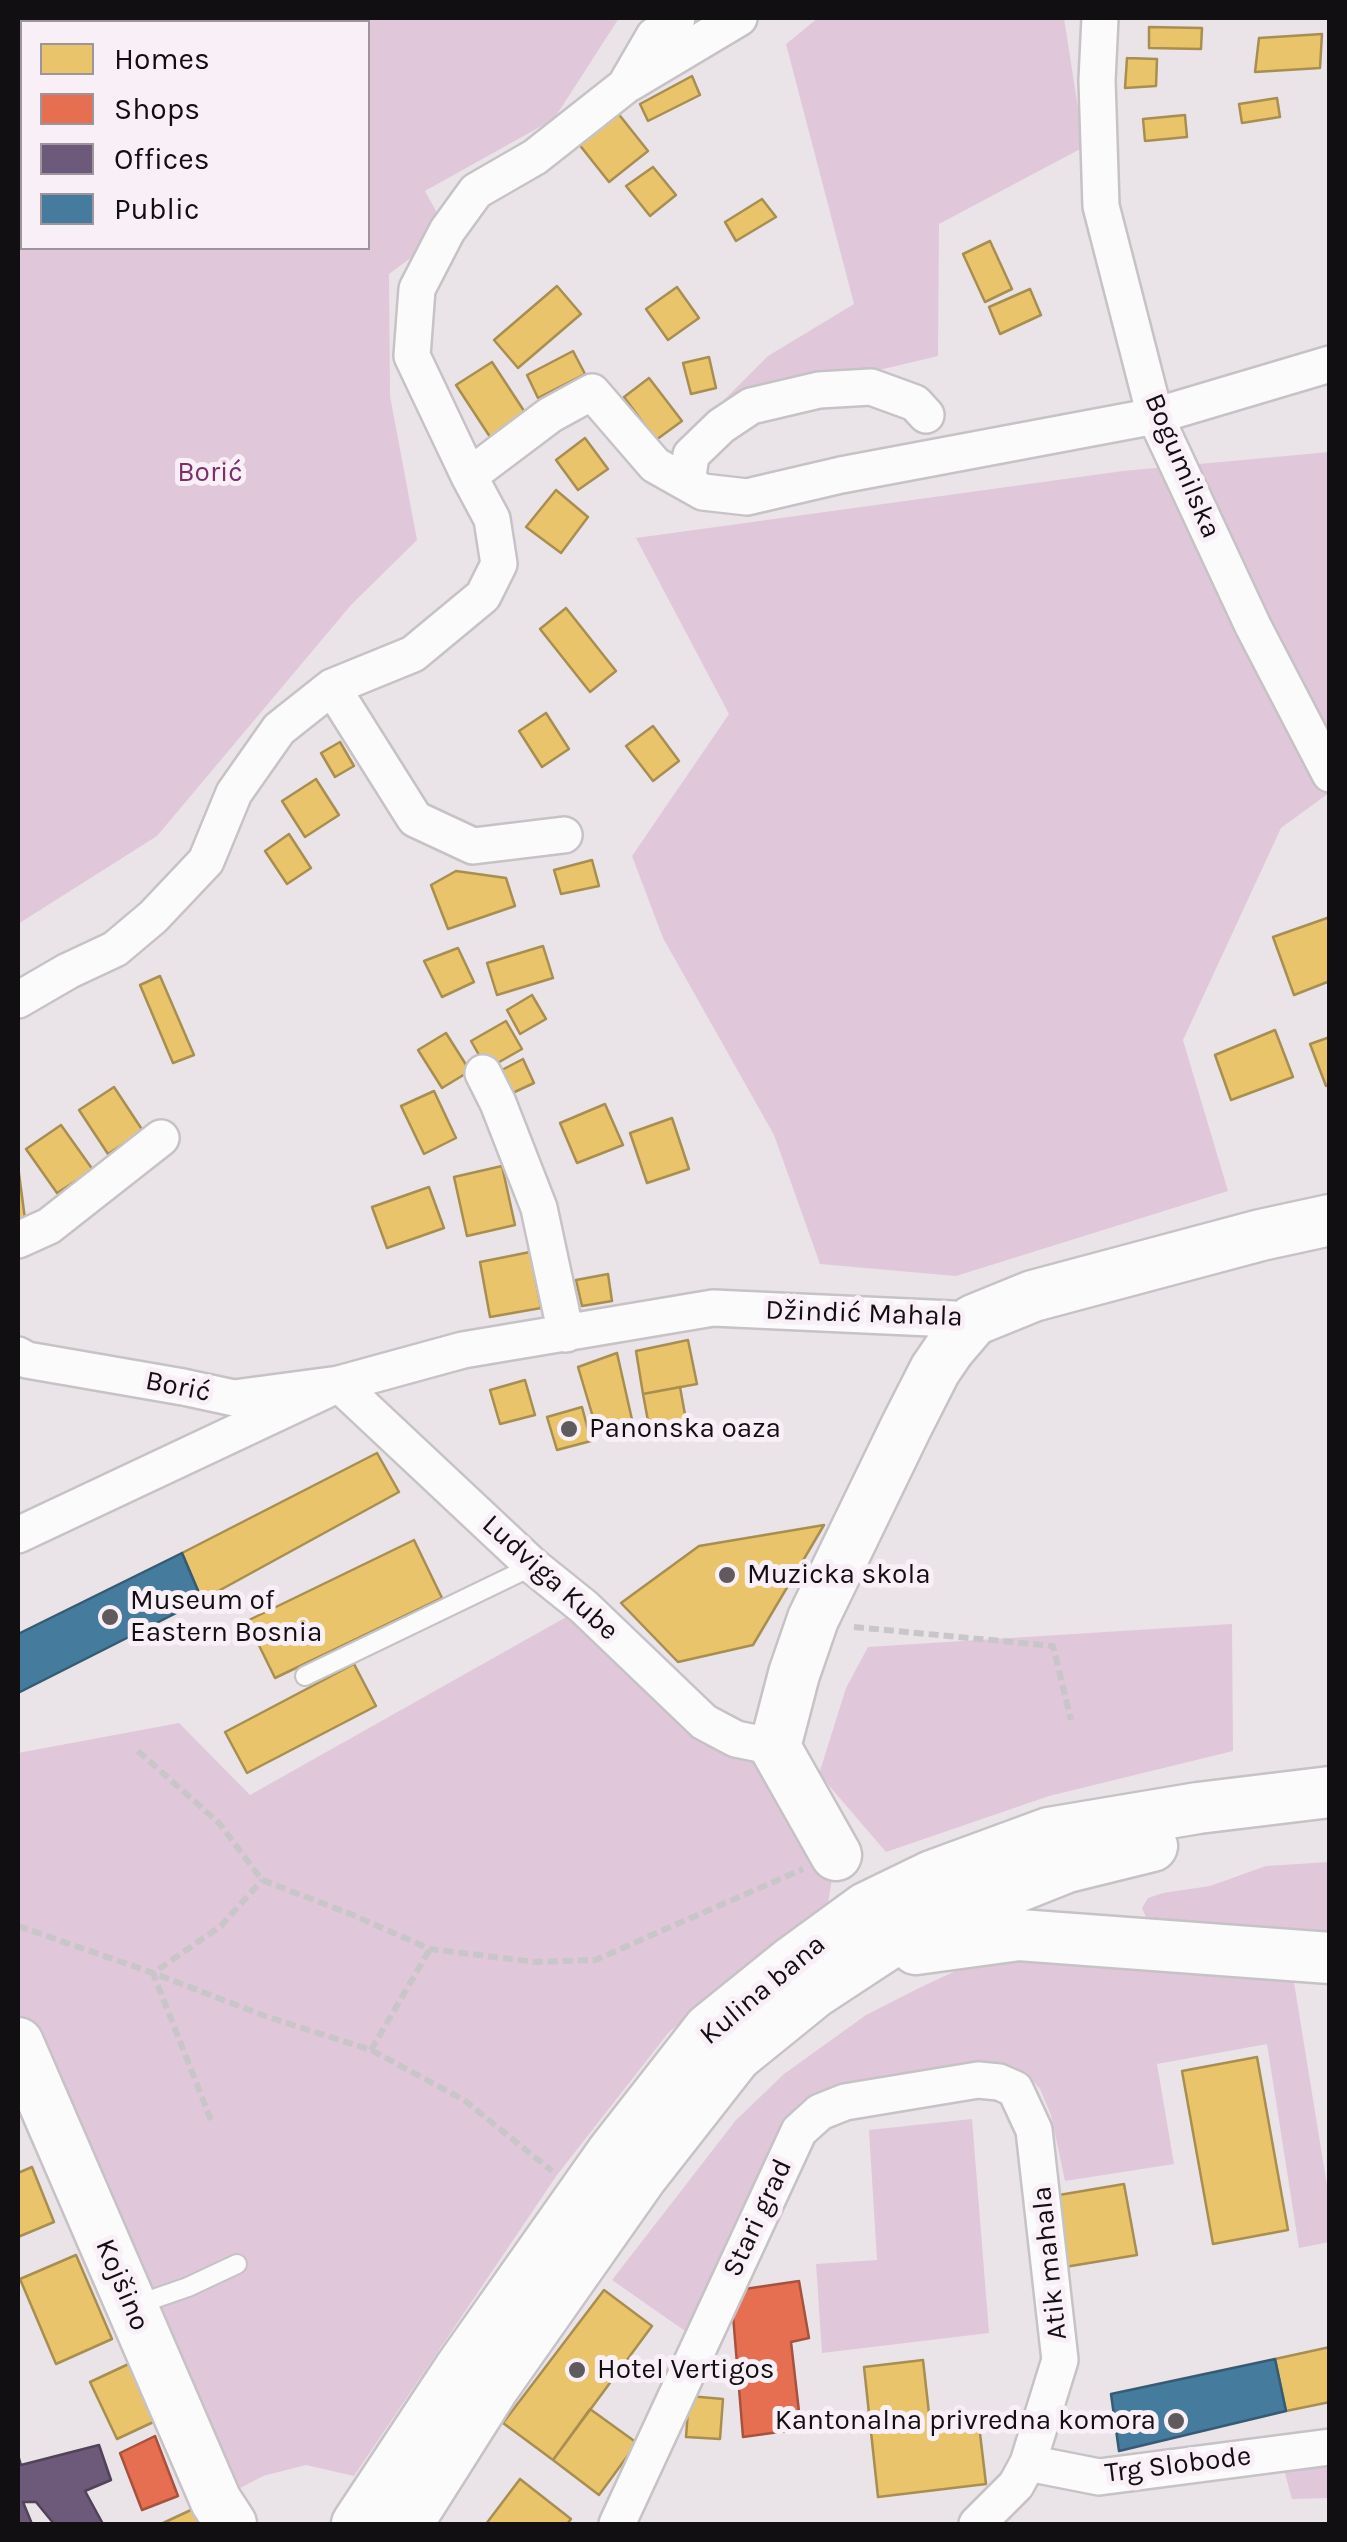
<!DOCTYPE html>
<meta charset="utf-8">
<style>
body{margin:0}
#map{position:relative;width:1347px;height:2542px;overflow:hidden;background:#eae4e8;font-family:Karla,sans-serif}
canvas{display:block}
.frame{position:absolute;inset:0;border:20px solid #120f12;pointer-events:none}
.legend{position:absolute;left:20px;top:20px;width:350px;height:230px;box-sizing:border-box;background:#f9eff6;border:2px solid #9d959b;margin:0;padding:12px 18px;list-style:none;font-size:30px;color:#120f12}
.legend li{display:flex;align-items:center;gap:20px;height:50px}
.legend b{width:50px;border:2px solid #9d959b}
</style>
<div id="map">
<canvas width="1347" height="2542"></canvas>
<div class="frame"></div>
<ul class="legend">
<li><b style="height:28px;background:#e9c46a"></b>Homes</li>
<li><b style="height:28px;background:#e76f51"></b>Shops</li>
<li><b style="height:28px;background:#6d597a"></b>Offices</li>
<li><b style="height:28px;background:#457b9d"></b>Public</li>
</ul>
</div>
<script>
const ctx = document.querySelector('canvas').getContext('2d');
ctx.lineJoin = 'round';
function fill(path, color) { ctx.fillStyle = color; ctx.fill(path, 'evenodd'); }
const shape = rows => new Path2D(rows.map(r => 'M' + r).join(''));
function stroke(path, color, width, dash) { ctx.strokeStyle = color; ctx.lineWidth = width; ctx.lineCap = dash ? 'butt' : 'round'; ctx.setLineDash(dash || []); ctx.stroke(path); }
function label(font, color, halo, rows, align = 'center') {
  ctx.font = font + ' Karla,sans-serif'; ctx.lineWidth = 10; ctx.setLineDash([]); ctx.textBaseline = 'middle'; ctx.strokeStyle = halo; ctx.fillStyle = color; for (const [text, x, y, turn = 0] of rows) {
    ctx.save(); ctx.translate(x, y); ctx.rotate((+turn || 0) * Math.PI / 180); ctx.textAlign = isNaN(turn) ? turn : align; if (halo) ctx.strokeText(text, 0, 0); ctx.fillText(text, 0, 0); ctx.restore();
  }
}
const green = shape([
 [18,18,619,18,554,119,425,191,447,231,389,274,390,396,417,540,351,605,157,836,18,924],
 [22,22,368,22,368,248,22,248],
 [818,18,1064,18,1084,147,939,224,938,356,715,409,768,356,854,304,786,44],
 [1329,452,1329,793,1281,828,1183,1040,1228,1191,956,1276,820,1264,774,1135,663,938,632,856,729,714,636,538,1123,471],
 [584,1607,704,1722,775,1747,836,1855,828,1903,822,1918,669,2032,557,2175,354,2476,306,2465,263,2476,216,2501,18,2043,18,1753,179,1723,250,1795],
 [1232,1624,1233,1751,1049,1796,886,1852,819,1774,846,1688,868,1647],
 [1329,1862,1329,1935,1167,1927,1146,1917,1142,1908,1148,1898,1163,1893,1210,1886,1266,1866],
 [1031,1959,1293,1976,1329,2198,1329,2242,1299,2248,1267,2044,1157,2064,1174,2164,1065,2181,1051,2115,1040,2089,1027,2073,1005,2064,985,2063,857,2088,785,2129,685,2331,612,2280,736,2120,784,2074,866,2015,921,1987,962,1968,999,1960],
 [972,2119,989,2333,822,2353,816,2264,877,2260,869,2130],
 [1329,2459,1329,2498,1292,2499,1284,2470]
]);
const homes = shape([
 [1149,27,1202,28,1201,49,1149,48,1149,27],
 [1322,34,1320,68,1255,72,1259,38,1322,34],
 [1127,58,1157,59,1156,86,1125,88,1127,58],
 [692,76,700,95,648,121,640,104,692,76],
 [1277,98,1280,117,1242,123,1239,104,1277,98],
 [617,112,648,151,609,182,578,143,617,112],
 [1185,115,1187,137,1145,141,1143,119,1185,115],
 [653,167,676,195,650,216,626,186,653,167],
 [762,199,776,217,736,241,725,222,762,199],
 [990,241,1012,289,985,302,963,254,990,241],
 [557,286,581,314,518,368,494,340,557,286],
 [677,287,699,318,668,340,646,309,677,287],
 [1030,289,1041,315,1000,334,989,307,1030,289],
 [573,351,585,374,538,398,527,375,573,351],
 [709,357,716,388,691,394,683,363,709,357],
 [492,362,528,417,492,440,456,385,492,362],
 [649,378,682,421,656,440,624,397,649,378],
 [585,438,608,469,578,490,556,460,585,438],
 [556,490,588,517,561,553,526,527,556,490],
 [566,608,616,671,590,692,540,629,566,608],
 [546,713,569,749,542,767,519,731,546,713],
 [653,726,679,761,653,781,626,746,653,726],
 [340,742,354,766,335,777,321,753,340,742],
 [316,779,339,815,305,837,282,801,316,779],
 [289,834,311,868,287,884,265,851,289,834],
 [592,860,599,886,561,894,554,870,592,860],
 [456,871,506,878,515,906,448,929,431,885,456,871],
 [1330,917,1330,981,1294,995,1273,937,1330,917],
 [543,946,553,978,497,995,487,963,543,946],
 [458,948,474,982,442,997,424,961,458,948],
 [160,976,194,1055,173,1063,140,985,160,976],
 [532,995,546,1019,520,1034,507,1010,532,995],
 [506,1021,522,1049,487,1069,471,1041,506,1021],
 [1275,1030,1293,1077,1231,1100,1215,1055,1275,1030],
 [446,1033,470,1071,442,1088,418,1050,446,1033],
 [1330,1037,1330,1084,1326,1086,1310,1044,1330,1037],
 [523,1059,534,1083,506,1096,496,1073,523,1059],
 [114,1087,143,1131,108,1154,79,1110,114,1087],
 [434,1091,456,1138,424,1154,401,1106,434,1091],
 [605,1104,623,1145,577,1163,560,1123,605,1104],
 [672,1118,689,1169,647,1183,630,1133,672,1118],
 [61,1125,93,1170,57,1193,26,1149,61,1125],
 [18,1166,25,1219,18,1220,18,1166],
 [502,1166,515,1225,467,1236,454,1177,502,1166],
 [429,1187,444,1228,387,1248,372,1207,429,1187],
 [530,1252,541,1308,490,1317,480,1262,530,1252],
 [608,1274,612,1301,582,1306,576,1280,608,1274],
 [688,1340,697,1384,643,1394,636,1351,688,1340],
 [617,1353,633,1424,598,1434,578,1367,617,1353],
 [525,1380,535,1415,500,1424,490,1390,525,1380],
 [680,1387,688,1431,651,1437,643,1394,680,1387],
 [582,1407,591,1441,557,1450,547,1417,582,1407],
 [377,1453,399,1492,202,1600,182,1553,377,1453],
 [824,1525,753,1645,678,1662,621,1603,699,1546,824,1525],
 [414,1540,442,1598,275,1678,247,1621,414,1540],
 [354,1664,376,1706,247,1773,225,1732,354,1664],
 [1257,2057,1288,2230,1213,2244,1182,2071,1257,2057],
 [32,2167,54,2222,18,2237,18,2173,32,2167],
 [1124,2184,1137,2255,1065,2267,1053,2196,1124,2184],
 [76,2255,112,2339,56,2364,20,2279,76,2255],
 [604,2290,652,2326,553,2460,503,2423,604,2290],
 [1330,2347,1330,2402,1286,2411,1275,2359,1330,2347],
 [923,2360,931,2431,979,2425,986,2484,878,2497,864,2367,923,2360],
 [135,2361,162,2418,117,2439,90,2382,135,2361],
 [689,2396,723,2399,720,2439,686,2437,689,2396],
 [590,2409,637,2443,599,2495,553,2460,590,2409],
 [520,2479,571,2519,567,2524,486,2524,520,2479],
 [193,2509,200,2524,161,2524,193,2509]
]);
const shops = shape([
 [799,2281,809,2338,791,2342,801,2429,743,2437,731,2291,799,2281],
 [155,2436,178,2496,142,2510,120,2453,155,2436]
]);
const offices = shape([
 [99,2445,111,2480,85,2491,103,2524,54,2524,36,2502,23,2502,32,2524,18,2524,18,2455,21,2465,99,2445]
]);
const public = shape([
 [182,1553,202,1600,18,1693,18,1634,182,1553],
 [1275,2359,1286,2411,1119,2451,1111,2394,1275,2359]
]);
const path = shape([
 [854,1627,1053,1646,1071,1720],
 [138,1751,219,1823,262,1880,353,1915,430,1949,535,1962,595,1960,803,1869],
 [18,1926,153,1973,265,2016,371,2050,464,2100,552,2171],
 [371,2050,430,1949],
 [211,2120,153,1973,221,1926,262,1880]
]);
const lane = shape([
 [305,1676,533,1566],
 [136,2305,188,2287,237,2264]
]);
const street = shape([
 [1100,18,1097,80,1101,206,1155,416,1253,626,1330,774],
 [630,83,739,18],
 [469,476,550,415,592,392,655,465,703,492,747,497,841,475,1155,416,1330,364],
 [687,483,691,455,721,426,751,406,819,390,871,387,915,403,926,415],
 [332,687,415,819,473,846,564,835],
 [18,1000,68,971,115,949,153,917,206,861,234,793,279,729,332,687,413,654,483,596,499,564,492,519,469,476,412,356,417,289,447,231,476,191,535,157,625,86,654,36,677,18],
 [483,1073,498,1103,539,1208,566,1334],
 [18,1240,49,1226,161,1138],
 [18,1355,27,1360,183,1387,234,1398,339,1384,533,1566,584,1607,704,1722,736,1739,775,1747],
 [18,1535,339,1384,463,1350,713,1308,974,1320],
 [1028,2463,1099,2477,1330,2447],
 [617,2524,799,2131,820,2112,845,2102,978,2080,999,2082,1015,2089,1034,2130,1060,2360,1028,2463,1016,2485,977,2524]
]);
const secondary = shape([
 [836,1855,775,1747,794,1674,813,1619,906,1427,935,1370,950,1348,974,1320,1033,1296,1261,1235,1330,1220],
 [916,1949,1019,1935,1330,1958],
 [18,2043,216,2501,231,2524],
 [357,2524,459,2370,612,2153,709,2029,792,1962,866,1908,932,1876,1049,1833,1198,1808,1330,1792],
 [407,2524,495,2385,642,2176,736,2056,815,1992,885,1946,984,1900,1067,1867,1152,1846]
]);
const markers = [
 [569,1429,10,"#5e5a5d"],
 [727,1575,10,"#5e5a5d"],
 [110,1617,10,"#5e5a5d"],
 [577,2370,10,"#5e5a5d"],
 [1176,2421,10,"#5e5a5d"]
];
const streetNames = [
 ["Bogumilska",1182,466,67],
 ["Džindić Mahala",864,1314,2],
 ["Borić",178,1387,11],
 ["Ludviga Kube",550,1578,42],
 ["Kulina bana",763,1990,-40],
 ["Stari grad",758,2218,-65],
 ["Atik mahala",1050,2263,-96],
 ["Kojšino",122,2285,67],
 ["Trg Slobode",1178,2465,-7]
];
const parkNames = [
 ["Borić",210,473]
];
const poiNames = [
 ["Panonska oaza",589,1429],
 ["Muzicka skola",747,1575],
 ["Museum of",130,1601],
 ["Eastern Bosnia",130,1633],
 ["Hotel Vertigos",597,2370],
 ["Kantonalna privredna komora",1156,2421,"right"]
];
fill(green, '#e1c7da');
fill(homes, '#e9c46a');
stroke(homes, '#a88e50', 2.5);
fill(shops, '#e76f51');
stroke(shops, '#a7523e', 2.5);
fill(offices, '#6d597a');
stroke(offices, '#52435b', 2.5);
fill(public, '#457b9d');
stroke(public, '#365b73', 2.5);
stroke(lane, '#c6c2c5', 22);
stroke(street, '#c6c2c5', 40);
stroke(secondary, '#c6c2c5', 55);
stroke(path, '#c8c6c8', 6, [10, 5]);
stroke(lane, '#fcfbfc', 18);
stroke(street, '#fcfbfc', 35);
stroke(secondary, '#fcfbfc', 50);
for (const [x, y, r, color] of markers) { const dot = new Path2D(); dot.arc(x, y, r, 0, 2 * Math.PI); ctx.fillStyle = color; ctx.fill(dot); stroke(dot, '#f9eff6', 4); }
label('28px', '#120f12', '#f9eff6', streetNames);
label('28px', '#7b306d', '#f9eff6', parkNames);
label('28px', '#120f12', '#f9eff6', poiNames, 'left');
</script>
